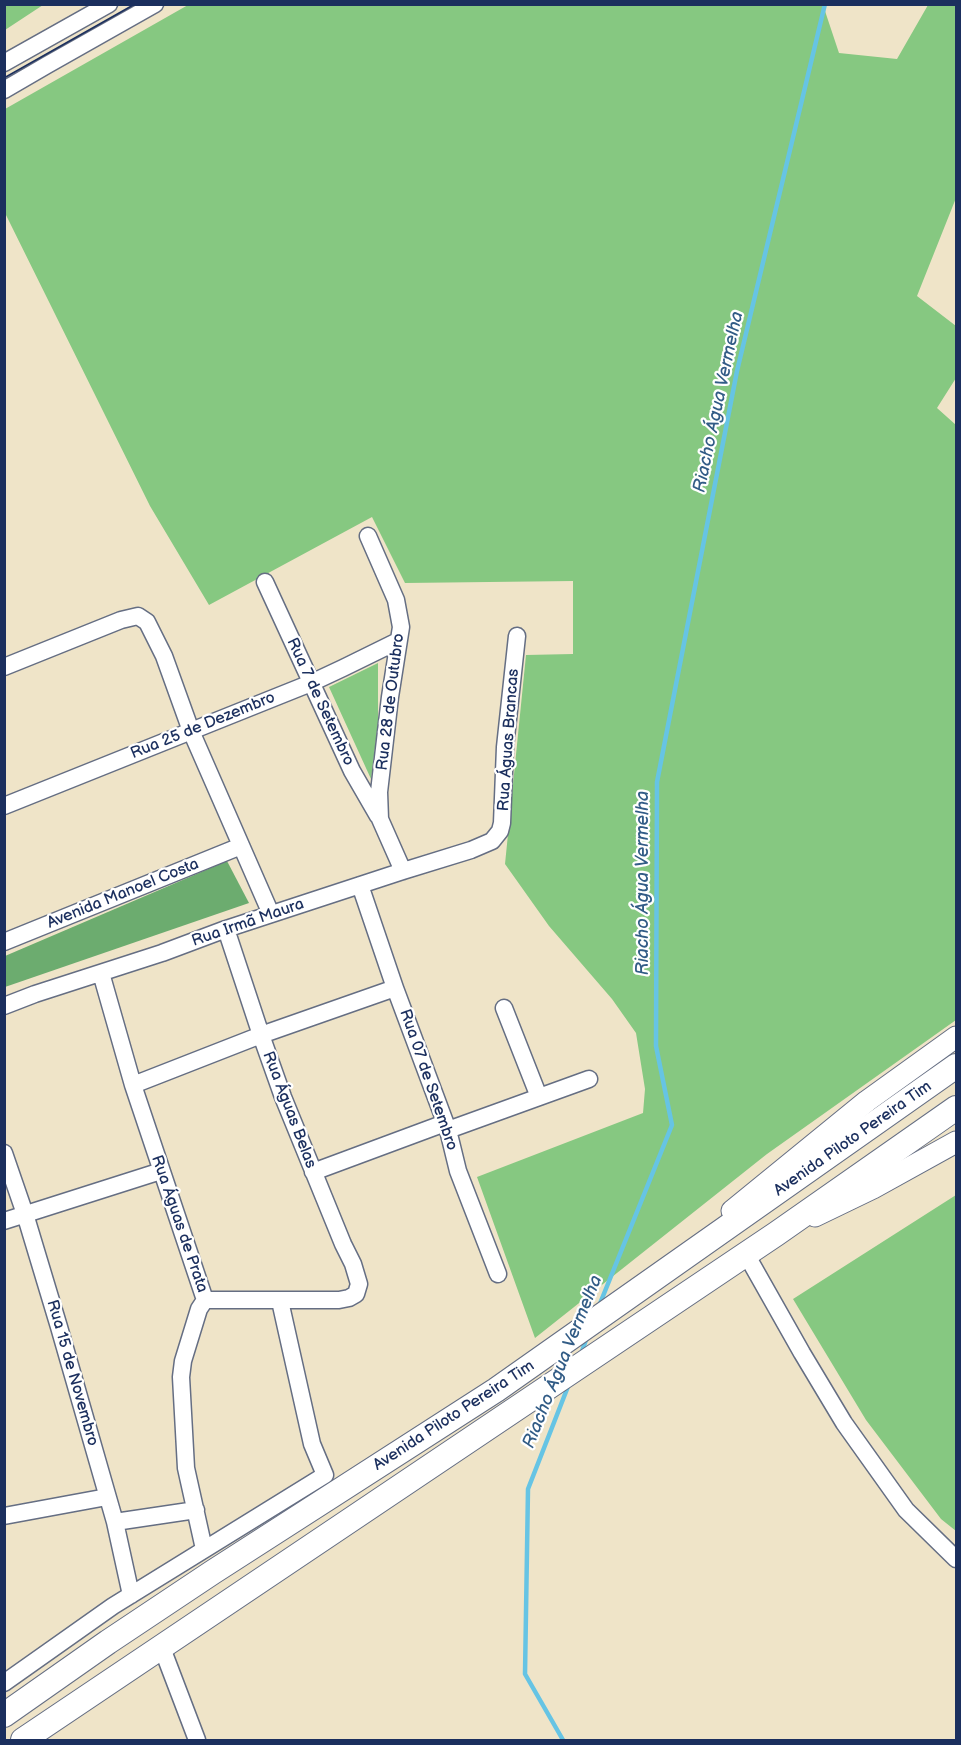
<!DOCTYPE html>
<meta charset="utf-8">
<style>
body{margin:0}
#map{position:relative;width:961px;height:1745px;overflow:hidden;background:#efe4c8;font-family:"Balsamiq Sans",sans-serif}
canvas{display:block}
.frame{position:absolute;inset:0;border:6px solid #1b2f5e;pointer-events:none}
</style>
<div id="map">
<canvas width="961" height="1745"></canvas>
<div class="frame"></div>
</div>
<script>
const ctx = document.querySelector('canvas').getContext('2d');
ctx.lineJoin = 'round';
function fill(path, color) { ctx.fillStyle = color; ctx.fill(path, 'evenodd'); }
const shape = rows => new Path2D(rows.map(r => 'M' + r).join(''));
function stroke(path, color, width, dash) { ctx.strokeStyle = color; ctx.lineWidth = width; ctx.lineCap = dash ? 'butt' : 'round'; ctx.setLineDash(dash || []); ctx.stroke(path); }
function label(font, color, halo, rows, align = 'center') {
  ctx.font = font + ' "Balsamiq Sans",sans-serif'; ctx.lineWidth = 4.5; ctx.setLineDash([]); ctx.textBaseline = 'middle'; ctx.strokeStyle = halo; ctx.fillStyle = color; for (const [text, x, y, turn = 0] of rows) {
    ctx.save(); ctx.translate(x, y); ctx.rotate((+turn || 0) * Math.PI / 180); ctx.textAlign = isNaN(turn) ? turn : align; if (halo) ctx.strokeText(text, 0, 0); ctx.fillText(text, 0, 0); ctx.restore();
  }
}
const green = shape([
 [5,4,43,4,43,5,5,30],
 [188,5,823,5,839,53,897,59,928,5,956,5,956,198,917,296,956,326,956,378,937,408,956,425,956,1020,767,1154,535,1338,477,1177,643,1113,645,1089,636,1033,612,999,549,926,505,864,526,655,573,654,573,581,405,583,372,517,209,605,150,506,5,213,5,109],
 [378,663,378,723,371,779,329,687],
 [956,1195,956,1531,941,1519,866,1420,793,1299]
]);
const forest = shape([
 [227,861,249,903,5,987,5,956]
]);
const stream = shape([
 [599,1306,672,1125,656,1046,657,782,737,371,825,4],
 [581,1354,587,1337],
 [563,1740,525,1674,528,1489,569,1384]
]);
const minor = shape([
 [4,63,109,4],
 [4,90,47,65,155,4],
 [368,536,396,600,401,627,390,697,379,792,380,819,403,871],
 [265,582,352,771,378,816],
 [4,667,121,620,138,616,147,622,164,656,191,731,271,914],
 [4,806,311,683,343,668,398,641],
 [360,885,395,988,448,1130,458,1171,498,1274],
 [4,942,241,846],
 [101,973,133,1085,205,1300],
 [4,1006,35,994,162,953,226,929,403,871,471,850,492,841,500,831,502,823,505,747,517,636],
 [504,1008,539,1097],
 [133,1085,261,1035,395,988],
 [448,1130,589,1079],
 [4,1153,25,1214,59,1327,115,1522,131,1595],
 [313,1172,445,1123],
 [4,1221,161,1171],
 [746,1254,802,1353,844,1423,906,1510,956,1559],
 [205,1300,339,1300,349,1298,356,1294,359,1284,353,1264,343,1244,283,1097,261,1035,226,929],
 [4,1516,107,1497],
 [115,1522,196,1510],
 [204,1549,186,1468,181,1377,183,1361,199,1309,205,1300],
 [162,1648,197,1740],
 [4,1683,113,1606,325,1475,312,1444,280,1301]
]);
const major = shape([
 [732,1211,867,1101,956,1037],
 [815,1216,873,1188,956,1142]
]);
const highway = shape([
 [4,1715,108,1642,213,1572,496,1390,956,1066],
 [23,1740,776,1234,956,1108]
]);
const tram = shape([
 [4,78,135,4]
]);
const streetNames = [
 ["Rua 7 de Setembro",320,702,65],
 ["Rua 28 de Outubro",391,702,-83],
 ["Rua 25 de Dezembro",203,726,-22],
 ["Rua Águas Brancas",509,740,-86],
 ["Avenida Manoel Costa",123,894,-22],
 ["Rua Irmã Maura",248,923,-19],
 ["Rua 07 de Setembro",428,1080,71],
 ["Rua Águas Belas",289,1110,69],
 ["Avenida Piloto Pereira Tim",853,1139,-35],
 ["Rua Águas de Prata",179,1224,71],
 ["Rua 15 de Novembro",72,1373,74],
 ["Avenida Piloto Pereira Tim",454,1416,-33]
];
const waterNames = [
 ["Riacho Água Vermelha",719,402,-78],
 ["Riacho Água Vermelha",643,883,-90],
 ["Riacho Água Vermelha",563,1362,-68]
];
fill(green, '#86c881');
fill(forest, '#6cac6f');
stroke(stream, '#66c4e4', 4.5);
stroke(minor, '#656e83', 19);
stroke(major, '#656e83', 23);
stroke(highway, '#656e83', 26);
stroke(minor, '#fff', 16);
stroke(major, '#fff', 21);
stroke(highway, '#fff', 24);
stroke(tram, '#1b2f5e', 1.5);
label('16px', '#1b2f5e', '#fff', streetNames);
label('italic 18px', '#325c86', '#fff', waterNames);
</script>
